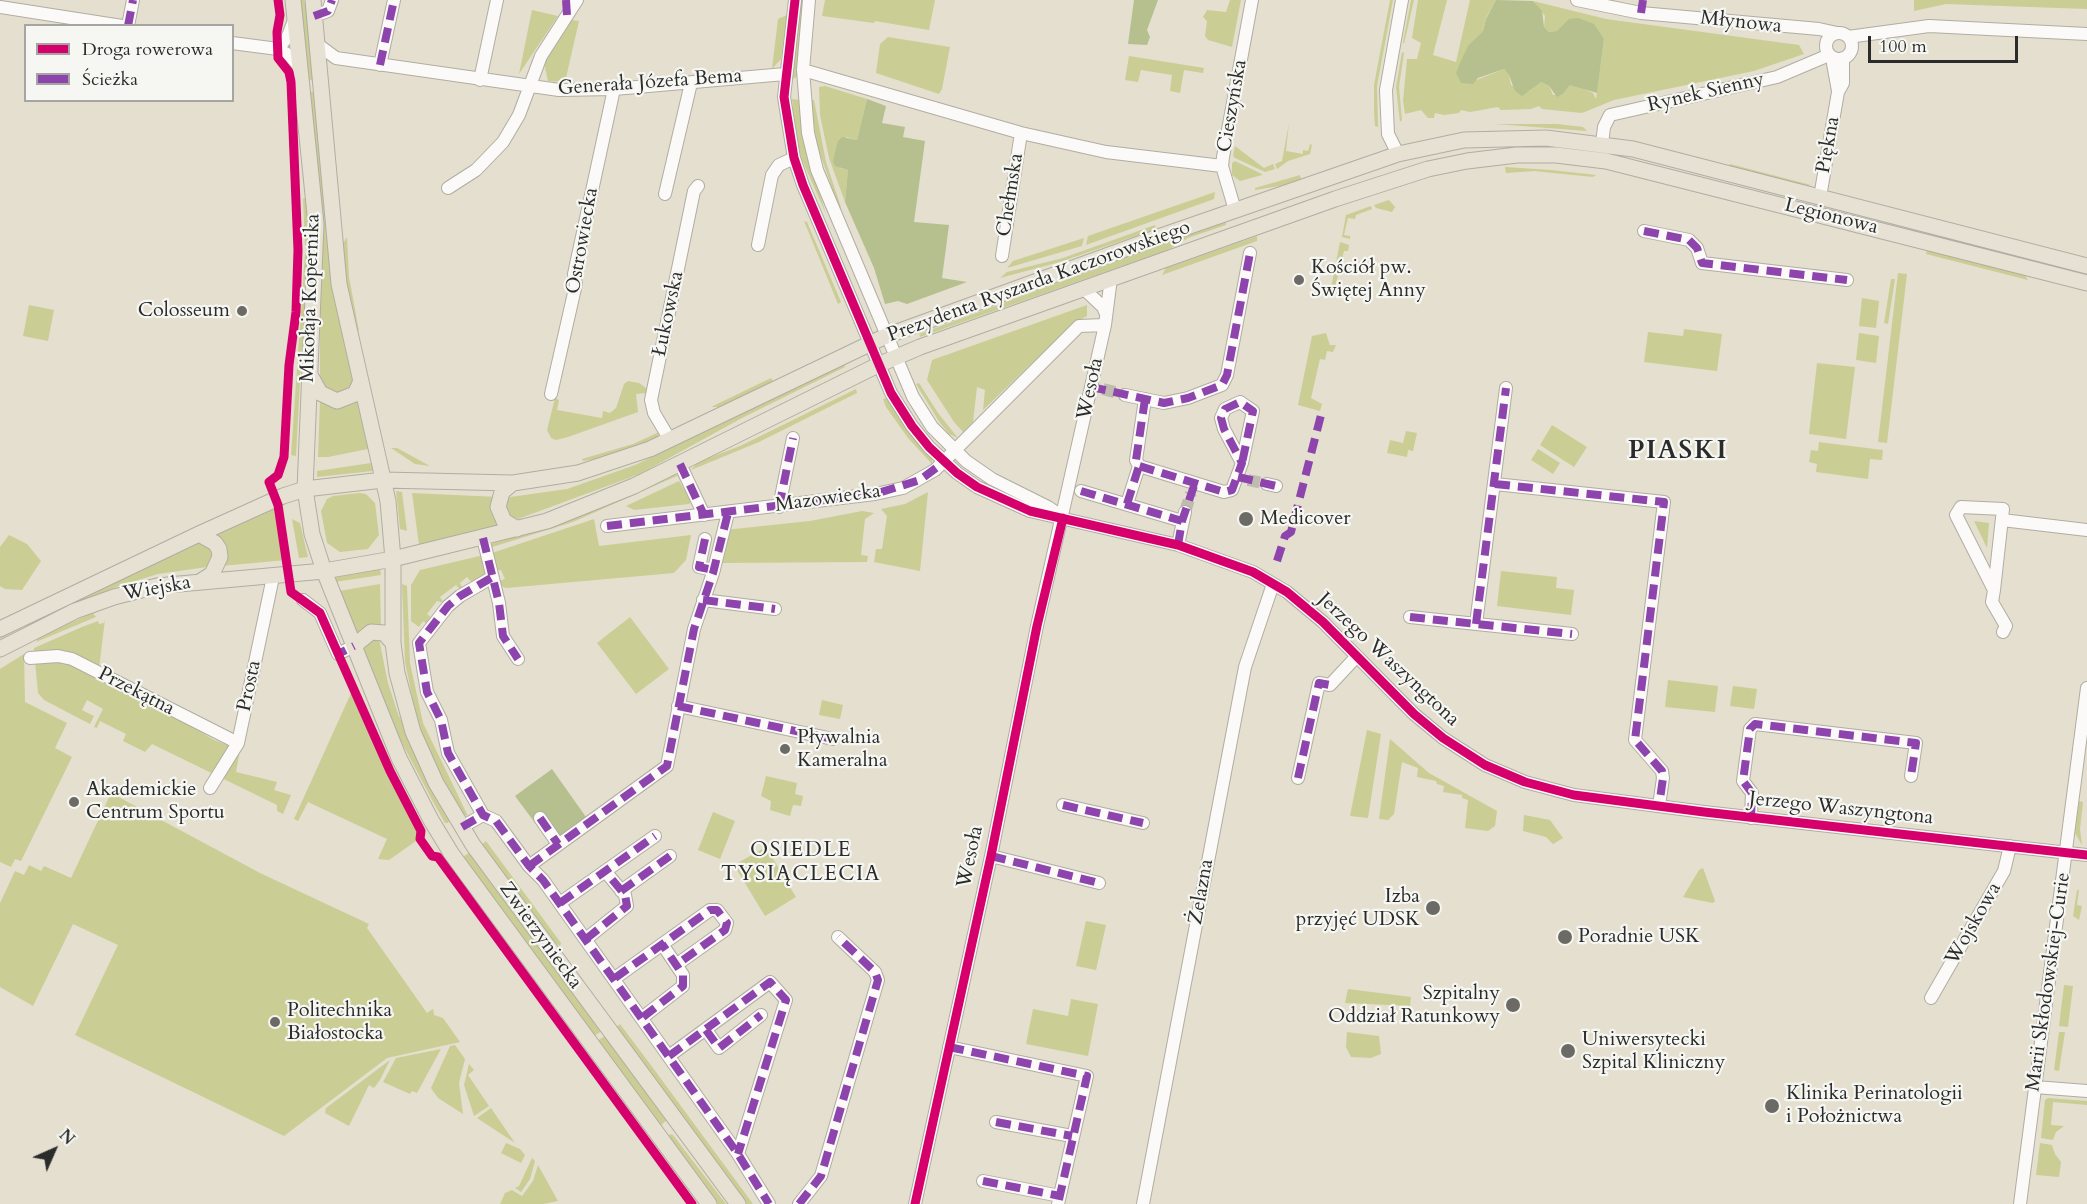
<!DOCTYPE html>
<meta charset="utf-8">
<style>
body{margin:0}
#map{position:relative;width:2087px;height:1204px;overflow:hidden;background:#e4dfcf;font-family:Cardo,serif}
canvas{display:block}
.legend{position:absolute;left:24px;top:24px;width:210px;height:78px;box-sizing:border-box;background:#f6f6f2;border:2px solid #a5a5a2;margin:0;padding:8px 10px;list-style:none;font-size:18px;color:#2b2b2b}
.legend li{display:flex;align-items:center;gap:12px;height:30px}
.legend b{width:30px;border:2px solid #a5a5a2}
.north{position:absolute;left:24px;top:1120px;width:60px;height:60px;-webkit-text-stroke:4px #f6f6f2;paint-order:stroke;rotate:45deg;font-size:16px;font-weight:700;line-height:24px;text-align:center;color:#2b2b2b}
.north::after{content:'';display:block;margin:auto;width:21px;height:27px;background:#2b2b2b;clip-path:polygon(50% 0,100% 100%,50% 72%,0 100%)}
.scale{position:absolute;left:1868px;top:36px;width:150px;height:27px;box-sizing:border-box;border:3px solid #2b2b2b;border-top:0;padding-left:8px;font-size:18px;line-height:21px;white-space:nowrap;color:#2b2b2b;-webkit-text-stroke:4px #f6f6f2;paint-order:stroke}
</style>
<div id="map">
<canvas width="2087" height="1204"></canvas>
<ul class="legend">
<li><b style="height:8px;background:#d6006c"></b>Droga rowerowa</li>
<li><b style="height:8px;background:#8e44ad"></b>Ścieżka</li>
</ul>
<div class="north">N</div>
<div class="scale">100 m</div>
</div>
<script>
const ctx = document.querySelector('canvas').getContext('2d');
ctx.lineJoin = 'round';
function fill(path, color) { ctx.fillStyle = color; ctx.fill(path, 'evenodd'); }
const shape = rows => new Path2D(rows.map(r => 'M' + r).join(''));
function stroke(path, color, width, dash) { ctx.strokeStyle = color; ctx.lineWidth = width; ctx.lineCap = dash ? 'butt' : 'round'; ctx.setLineDash(dash || []); ctx.stroke(path); }
function label(font, color, halo, rows, align = 'center') {
  ctx.font = font + ' Cardo,serif'; ctx.lineWidth = 4.5; ctx.setLineDash([]); ctx.textBaseline = 'middle'; ctx.strokeStyle = halo; ctx.fillStyle = color; for (const [text, x, y, turn = 0] of rows) {
    ctx.save(); ctx.translate(x, y); ctx.rotate((+turn || 0) * Math.PI / 180); ctx.textAlign = isNaN(turn) ? turn : align; if (halo) ctx.strokeText(text, 0, 0); ctx.fillText(text, 0, 0); ctx.restore();
  }
}
const green = shape([
 [299,0,304,0,307,13,314,82,306,77],
 [800,0,805,0,798,76,791,80],
 [825,0,935,0,929,30,875,21,874,23,822,16],
 [1230,0,1241,0,1232,47,1208,40,1205,36,1207,21,1203,17,1207,10,1226,12],
 [1390,0,1393,0,1377,86,1378,127,1375,126,1374,113,1374,85],
 [1411,0,1414,0,1404,44,1403,42],
 [1418,0,1447,0,1433,55,1456,62,1470,0,1496,0,1486,18,1483,31,1474,41,1474,81,1504,69,1509,75,1511,85,1530,91,1532,86,1541,82,1549,86,1553,95,1563,94,1570,85,1575,85,1593,93,1596,99,1604,39,1595,28,1549,32,1544,27,1545,16,1533,1,1606,19,1799,45,1804,54,1754,71,1614,100,1582,113,1542,109,1539,106,1531,109,1501,110,1498,107,1470,112,1461,110,1459,113,1444,115,1435,113,1434,118,1428,118,1421,110,1405,114,1403,101,1407,59,1417,59,1421,43,1412,38],
 [1914,0,2087,0,2087,9,1946,4,1914,11],
 [532,10,558,16,519,74],
 [787,15,781,59,772,69,778,19],
 [572,20,579,21,565,82,548,81,544,63],
 [888,37,950,47,942,89,939,94,876,73,880,44],
 [1402,52,1404,53,1399,87,1402,120,1400,122,1396,87],
 [1129,56,1204,68,1203,73,1184,70,1180,93,1170,91,1172,75,1141,70,1138,82,1125,80],
 [308,85,311,92,315,91,332,282,353,383,341,394,320,387,320,294],
 [825,86,867,99,857,140,846,137,840,168,848,170,845,202,829,158,820,115,819,87],
 [792,99,799,100,807,151,826,214,802,160,795,131],
 [810,100,814,100,826,162,841,207,839,208,817,145],
 [1289,123,1286,151,1303,154,1303,150,1308,151,1310,144,1312,145,1310,154,1288,161,1277,169,1275,164,1282,161],
 [1495,124,1557,124,1583,127,1587,131],
 [1235,146,1264,168,1273,164,1275,169,1265,172,1235,158,1233,156],
 [1235,161,1262,174,1262,175,1240,181,1232,175,1232,163],
 [1730,164,1811,185,1807,186,1729,166],
 [1505,167,1551,170,1596,175,1593,177,1534,171,1506,173],
 [1300,175,1301,179,1286,185,1255,190,1255,188],
 [1215,192,1214,199,1086,245,1088,236],
 [307,197,309,245,305,246,303,199],
 [1389,200,1395,207,1392,212,1376,208,1374,205],
 [1371,206,1372,209,1356,215,1355,219,1348,218,1344,235,1350,236,1350,239,1342,237,1346,215],
 [804,221,807,222,841,302,838,304],
 [1226,221,1226,225,1188,238,1168,250,920,337,919,334],
 [1155,225,1156,229,1060,262,1000,278,1007,272,1063,258],
 [1257,236,1257,241,1162,275,1166,268],
 [347,237,349,277,359,331,357,332,349,301,342,245],
 [1084,238,1082,246,1007,268,1013,261],
 [1340,242,1349,245,1348,251,1344,251,1334,291,1331,288],
 [1927,250,2025,275,2028,280,1926,254],
 [305,253,309,255,306,325,301,362,296,456,291,455],
 [1898,273,1907,274,1887,443,1878,442],
 [1891,279,1895,279,1888,324,1884,323],
 [1862,298,1879,301,1876,328,1859,326],
 [29,305,54,310,48,341,23,336],
 [1087,305,1087,316,1075,322,983,410,985,390,977,387,973,422,963,432,954,422,927,380,932,360],
 [1684,329,1722,334,1717,371,1644,362,1648,332,1683,336],
 [1326,333,1330,345,1336,345,1333,352,1327,351,1325,360,1320,359,1311,398,1322,404,1320,411,1298,405,1312,336],
 [1859,333,1879,336,1876,363,1856,360],
 [1817,363,1855,367,1846,439,1809,434],
 [844,364,845,367,742,418,640,474,518,519,510,517,505,504,510,497,567,489,635,465],
 [771,378,773,381,721,407,711,407],
 [628,381,639,383,646,388,646,393,636,394,638,412,568,437,556,440,551,438,547,430,555,398,559,400,557,410,602,418,603,411,610,413,616,408,624,384],
 [919,383,938,413,958,438,949,434,940,423,916,384],
 [856,389,857,393,759,442,691,470,698,462,740,446],
 [356,396,368,449,328,457,318,457,320,400],
 [887,398,906,428,932,458,932,464,908,438,886,407,883,399],
 [1552,425,1587,447,1574,467,1540,445],
 [1406,431,1417,433,1413,451,1408,450,1407,457,1387,453,1390,440,1403,443],
 [659,432,657,438,609,457,583,461,582,459,633,444],
 [1819,442,1883,450,1882,460,1870,459,1868,479,1816,472,1817,464,1809,462,1811,450,1818,451],
 [391,448,397,448,430,466,415,464],
 [1538,449,1560,463,1553,474,1531,460],
 [371,463,373,471,317,477,317,471],
 [674,475,679,475,573,522,489,548,488,545,572,518],
 [679,481,691,501,689,504,634,510,626,506],
 [396,491,402,492,407,531,400,529],
 [928,492,920,571,874,562,876,549,882,549,887,516,881,509,905,504],
 [359,493,366,494,375,503,379,535,368,549,340,552,327,543,321,511,327,499,333,496],
 [412,493,498,497,503,524,419,545],
 [276,505,286,560,221,566,212,534],
 [862,511,874,513,865,519,861,555,868,556,867,562,719,563,725,530,810,521],
 [292,519,300,523,308,557,299,558],
 [594,519,599,546,691,535,686,560,674,573,506,588,499,585,499,581,505,579,501,570,494,571,489,554],
 [1974,521,1989,523,1987,548],
 [9,535,27,544,41,561,22,590,5,589,0,586,0,547],
 [200,539,209,543,214,557,207,567,158,574,119,586,43,617,0,639,0,635],
 [484,555,485,576,472,583,467,577,460,583,463,589,461,591,456,585,440,597,444,603,437,601,427,614,433,619,427,624,423,621,419,627,411,621,411,585,420,570],
 [380,568,381,575,335,582,332,576],
 [1501,571,1557,577,1556,588,1574,590,1571,615,1497,606],
 [380,584,381,629,365,627,356,634,339,591],
 [402,584,407,586,410,663,423,723,468,816,461,813,438,770,418,725,405,662],
 [93,613,96,617,36,642,39,636],
 [630,617,669,669,636,694,597,643],
 [105,619,99,669,34,651,34,648,82,627,98,621,99,624,104,623],
 [379,639,388,683,398,714,450,819,448,823,445,823,432,800,392,724,360,645,362,641],
 [24,654,25,702,67,723,55,748,72,757,21,861,15,859,11,867,0,862,0,669],
 [67,660,173,715,214,740,240,750,236,772,277,782,274,790,291,795,283,814,277,811,277,805,152,744,145,752,123,741,126,734,100,721,97,728,94,727,103,709,87,700,82,710,94,716,90,724,44,700,38,693,35,661],
 [1668,680,1718,686,1715,712,1665,707],
 [1733,686,1757,689,1754,709,1730,706],
 [352,691,375,747,417,831,416,841,389,860,378,859,387,839,308,802,298,821,294,819],
 [822,700,843,705,840,719,819,715],
 [1367,730,1381,734,1368,818,1350,816],
 [1390,739,1429,773,1497,811,1495,826,1488,831,1465,828,1468,800,1462,798,1462,795,1443,792,1444,786,1437,784,1436,781,1417,777,1418,768,1402,762,1394,814,1388,820,1379,819],
 [766,776,797,783,795,794,803,796,801,806,793,805,790,816,770,810,771,801,761,796],
 [111,793,260,873,369,924,367,928,427,1013,433,1009,434,1015,443,1018,460,1042,387,1058,284,1136,75,1035,118,945,73,924,33,1006,0,987,0,903,15,871,24,875,29,865,41,871,44,866,71,878],
 [2078,801,2083,802,2080,829,2082,845,2075,833],
 [713,812,735,821,720,859,698,850],
 [1524,815,1550,820,1563,838,1553,844,1546,837,1523,831],
 [486,841,561,943,560,946,551,940,481,845],
 [766,847,796,897,765,916,734,865],
 [470,852,602,1031,594,1036,463,857],
 [1703,868,1715,901,1713,903,1683,897,1699,870],
 [2077,890,2079,890,2077,905,2082,906,2079,920,2073,916],
 [1086,921,1106,925,1096,970,1076,966],
 [2064,985,2073,986,2068,1027,2059,1026],
 [1348,989,1411,997,1410,1006,1345,1003],
 [1071,999,1098,1004,1088,1056,1026,1044,1033,1009,1068,1016],
 [620,1024,653,1068,753,1204,745,1204,615,1028],
 [1347,1032,1379,1036,1381,1054,1371,1058,1351,1057,1346,1047],
 [2059,1032,2065,1032,2059,1071,2054,1070],
 [605,1036,667,1120,660,1126,597,1041],
 [455,1045,465,1059,459,1083,463,1114,438,1098,431,1088,450,1046],
 [441,1049,417,1093,412,1091,410,1094,383,1082,396,1058],
 [390,1060,380,1080,374,1088,369,1085,349,1126,325,1113,326,1108],
 [469,1064,474,1070,468,1075,489,1106,474,1116,464,1085],
 [2048,1098,2087,1101,2087,1105,2053,1102,2051,1125,2064,1126,2056,1132,2053,1140,2041,1138,2045,1100],
 [491,1108,515,1143,477,1118],
 [670,1134,673,1135,726,1204,716,1204,668,1138],
 [506,1143,520,1149,525,1155,521,1163,501,1153],
 [2040,1143,2052,1145,2055,1154,2061,1162,2059,1177,2036,1175],
 [532,1158,535,1161,530,1179,521,1192,515,1188,519,1186],
 [538,1165,558,1201,543,1204,500,1204,505,1193,512,1190,522,1196,533,1181]
]);
const forest = shape([
 [1134,0,1158,0,1147,30,1150,37,1147,45,1128,44],
 [1496,0,1533,1,1542,11,1544,27,1549,32,1557,31,1569,19,1578,18,1594,24,1604,39,1597,93,1570,85,1563,94,1557,97,1549,86,1541,82,1522,96,1515,91,1509,75,1504,69,1478,78,1473,84,1461,83,1456,73,1460,63,1468,46,1483,31,1486,19],
 [867,99,886,106,882,123,905,127,903,137,925,141,914,222,949,225,942,278,967,282,907,304,898,301,885,304,874,268,845,202,848,170,835,166,833,161,838,141,842,137,857,140],
 [552,769,586,817,550,843,515,796]
]);
const minorTunnel = shape([
 [1103,389,1125,395],
 [1248,480,1267,484],
 [1185,512,1191,493]
]);
const minor = shape([
 [795,0,784,97,794,158,803,185,891,393,912,426,929,447,957,473,977,487,1030,511,1178,545,1253,572,1287,592,1323,622,1414,714,1443,738,1485,765,1525,782,1574,795,1704,812,2087,855],
 [809,0,803,70,808,133,817,170,913,397,932,427,966,461,992,479,1048,507,1062,517],
 [1577,0,1641,13,1819,29,1837,33],
 [0,7,122,26],
 [314,16,328,11,332,0],
 [128,26,133,0],
 '1826 46a13 13 0 1 1 26 0a13 13 0 1 1-26 0Z',
 [1848,37,1929,26,2087,34],
 [232,43,278,49,289,55,298,65],
 [317,44,336,58,559,90,614,89,785,74],
 [278,49,288,36,294,20],
 [1832,58,1838,91],
 [380,65,394,0],
 [803,70,1021,133,1106,152,1222,166],
 [480,80,497,0],
 [1602,144,1604,127,1610,115,1777,77,1829,55],
 [1398,154,1388,134,1386,90,1402,0],
 [448,188,476,170,503,142,519,115,541,56,577,0],
 [665,194,691,83],
 [1820,197,1838,92,1843,83,1843,58],
 [1235,210,1222,166,1223,157,1252,0],
 [1644,231,1689,240,1697,248,1702,263,1847,280],
 [758,245,772,175,779,165,794,158],
 [1002,256,1021,133],
 [1083,288,1103,307,1106,314],
 [551,394,576,284,574,274,614,89],
 [1125,395,1164,403,1188,398,1222,385,1227,375,1250,253],
 [1145,399,1136,460,1139,466,1224,492,1232,490,1242,463,1224,429,1221,418,1225,409,1240,402,1253,411,1242,463],
 [670,440,654,413,651,400,694,191,698,186],
 [680,464,704,515],
 [1267,484,1276,486],
 [1495,484,1664,502,1635,740,1662,771,1663,778,1659,806],
 [1081,491,1182,521],
 [1127,504,1139,466],
 [779,507,793,438],
 [2002,520,2087,530],
 [607,526,875,494,903,488,935,470,1079,326,1105,325],
 [483,538,499,603,503,636,518,659],
 [705,539,699,567,714,570],
 [1178,545,1185,512],
 [491,578,460,596,448,606,419,643,427,692,441,720,448,753,483,815,496,821,529,866,543,880,738,1154,769,1204],
 [1994,590,1956,515,1961,507,2003,509,1994,590,1992,602,2006,626,2003,632],
 [303,600,320,613,338,654,354,646],
 [703,600,775,609],
 [1410,617,1572,634],
 [1476,624,1506,388],
 [30,658,58,656,72,659,238,743],
 [678,706,833,739],
 [1298,778,1319,683,1330,685,1357,656],
 [210,788,238,743,273,577],
 [1063,805,1143,823],
 [540,818,558,844],
 [1751,818,1752,793,1743,781,1750,729,1755,724,1916,743,1911,776],
 [462,827,483,815],
 [991,856,1099,883],
 [529,866,667,766,694,629,713,573,728,513],
 [621,891,670,856],
 [560,903,655,836],
 [586,939,627,906,625,895,605,871],
 [615,978,710,910,717,910,727,923,725,930,676,965],
 [1931,998,2004,871,2010,846],
 [643,1017,683,986,683,975,662,944],
 [706,1030,719,1048,761,1015],
 [949,1047,1087,1076,1058,1204],
 [669,1056,770,982,786,1000,738,1154],
 [2035,1087,2087,1091],
 [996,1122,1072,1136],
 [983,1181,1060,1196],
 [799,1204,821,1176,878,980,875,972,838,937],
 [915,1204,991,856,1037,626,1105,325,1111,278],
 [1143,1204,1245,667,1273,584],
 [2020,1204,2087,688]
]);
const major = shape([
 [293,0,316,224,305,489,312,534,324,571,399,758,431,820,451,853,709,1204],
 [313,0,339,284,388,501,393,559,393,643,397,673,413,732,436,783,473,845,738,1204],
 [310,375,320,393,337,401,355,394,360,383],
 [513,483,502,492,498,507,504,521,517,529],
 [199,534,215,543,219,549,220,557,212,574,201,581],
 [0,629,199,534,283,496,305,489,383,480,513,483,578,473,650,449,886,336,1161,236,1398,154,1464,140,1546,138,1633,149,2087,266],
 [354,646,371,632,384,633,393,643],
 [0,649,75,611,114,597,157,586,324,571,393,559,547,521,634,486,878,365,920,347,1335,199,1428,169,1467,161,1517,155,1556,155,1606,161,2087,283]
]);
const quiet = shape([
 [566,0,567,15],
 [1641,13,1643,0],
 [314,16,328,11,332,0],
 [128,26,133,0],
 [380,65,394,0],
 [1644,231,1689,240,1697,248,1702,263,1847,280],
 [1091,387,1164,403,1188,398,1222,385,1227,375,1250,253],
 [1145,399,1136,460,1139,466,1224,492,1232,490,1242,463,1224,429,1221,418,1225,409,1240,402,1253,411,1242,463],
 [680,464,704,515],
 [1238,477,1276,486],
 [1495,484,1664,502,1635,740,1662,771,1663,778,1659,806],
 [1081,491,1182,521],
 [1127,504,1139,466],
 [779,507,793,438],
 [607,526,875,494,920,480,944,462],
 [483,538,499,603,503,636,518,659],
 [705,539,699,567,714,570],
 [1178,545,1182,521,1195,483],
 [1277,561,1285,536,1291,532,1321,415],
 [491,578,460,596,448,606,419,643,427,692,441,720,448,753,483,815,496,821,529,866,543,880,738,1154,769,1204],
 [703,600,775,609],
 [1410,617,1572,634],
 [1476,624,1506,388],
 [336,648,338,654,354,646],
 [678,706,833,739],
 [1298,778,1319,683,1330,685,1334,681],
 [1063,805,1143,823],
 [540,818,558,844],
 [1751,818,1752,793,1743,781,1750,729,1755,724,1916,743,1911,776],
 [462,827,483,815],
 [991,856,1099,883],
 [529,866,667,766,694,629,713,573,728,513],
 [621,891,670,856],
 [560,903,655,836],
 [586,939,627,906,625,895,605,871],
 [615,978,710,910,717,910,727,923,725,930,676,965],
 [643,1017,683,986,683,975,662,944],
 [706,1030,719,1048,761,1015],
 [949,1047,1087,1076,1058,1204],
 [669,1056,770,982,786,1000,738,1154],
 [996,1122,1072,1136],
 [983,1181,1060,1196],
 [799,1204,821,1176,878,980,875,972,838,937]
]);
const cycleway = shape([
 [278,0,280,15,277,32,278,58,289,72,291,82,298,250,296,312,289,365,284,457,278,475,269,482,278,505,291,592,320,613,390,771,421,831,420,839,432,856,438,857,692,1204],
 [795,0,784,97,794,158,803,185,891,393,912,426,929,447,957,473,977,487,1030,511,1178,545,1253,572,1287,592,1323,622,1414,714,1443,738,1485,765,1525,782,1574,795,1704,812,2087,855],
 [915,1204,991,856,1037,626,1063,518]
]);
const markers = [
 [1299,280,6,"#6c6a64"],
 [242,311,6,"#6c6a64"],
 [1246,519,8,"#6c6a64"],
 [785,749,6,"#6c6a64"],
 [74,802,6,"#6c6a64"],
 [1433,908,8,"#6c6a64"],
 [1565,937,8,"#6c6a64"],
 [1513,1005,8,"#6c6a64"],
 [275,1022,6,"#6c6a64"],
 [1568,1051,8,"#6c6a64"],
 [1772,1106,8,"#6c6a64"]
];
const streetNames = [
 ["Młynowa",1741,23,6],
 ["Generała Józefa Bema",650,83,-4],
 ["Rynek Sienny",1706,93,-13],
 ["Cieszyńska",1233,106,-80],
 ["Piękna",1829,145,-80],
 ["Chełmska",1011,195,-81],
 ["Legionowa",1831,217,14],
 ["Ostrowiecka",583,241,-80],
 ["Prezydenta Ryszarda Kaczorowskiego",1039,282,-20],
 ["Mikołaja Kopernika",311,298,-88],
 ["Łukowska",669,314,-78],
 ["Wesoła",1091,389,-78],
 ["Mazowiecka",828,499,-8],
 ["Wiejska",157,589,-10],
 ["Jerzego Waszyngtona",1388,660,43],
 ["Prosta",250,686,-78],
 ["Przekątna",136,692,27],
 ["Jerzego Waszyngtona",1841,809,6],
 ["Wesoła",971,857,-78],
 ["Żelazna",1202,892,-80],
 ["Wojskowa",1974,924,-60],
 ["Zwierzyniecka",540,936,54],
 ["Marii Skłodowskiej-Curie",2049,982,-82]
];
const poiNames = [
 ["Kościół pw.",1311,268],
 ["Świętej Anny",1311,291],
 ["Colosseum",230,311,"right"],
 ["Medicover",1260,519],
 ["Pływalnia",797,738],
 ["Kameralna",797,761],
 ["Akademickie",86,790],
 ["Centrum Sportu",86,813],
 ["Izba",1420,897,"right"],
 ["przyjęć UDSK",1420,920,"right"],
 ["Poradnie USK",1578,937],
 ["Szpitalny",1500,994,"right"],
 ["Oddział Ratunkowy",1500,1017,"right"],
 ["Politechnika",287,1011],
 ["Białostocka",287,1034],
 ["Uniwersytecki",1582,1040],
 ["Szpital Kliniczny",1582,1063],
 ["Klinika Perinatologii",1786,1094],
 ["i Położnictwa",1786,1117]
];
const neighbourhoodNames = [
 ["OSIEDLE",801,851],
 ["TYSIĄCLECIA",801,875]
];
const districtNames = [
 ["PIASKI",1678,452]
];
fill(green, '#cace94');
fill(forest, '#b5c08e');
stroke(minorTunnel, '#bfbbae', 12, [12, 6]);
stroke(minor, '#b0ada2', 14);
stroke(major, '#b0ada2', 17);
stroke(minor, '#fbfaf8', 12);
stroke(major, '#e6e1d3', 15);
stroke(quiet, '#8e44ad', 8, [15, 8]);
stroke(cycleway, '#d6006c', 9);
for (const [x, y, r, color] of markers) { const dot = new Path2D(); dot.arc(x, y, r, 0, 2 * Math.PI); ctx.fillStyle = color; ctx.fill(dot); stroke(dot, '#f6f6f2', 2); }
label('20px', '#2b2b2b', '#f6f6f2', streetNames);
label('20px', '#2b2b2b', '#f6f6f2', poiNames, 'left');
ctx.letterSpacing = '1.5px';
label('21px', '#2b2b2b', '#f6f6f2', neighbourhoodNames);
ctx.letterSpacing = '0px';
ctx.letterSpacing = '1.5px';
label('bold 26px', '#2b2b2b', '#f6f6f2', districtNames);
ctx.letterSpacing = '0px';
</script>
